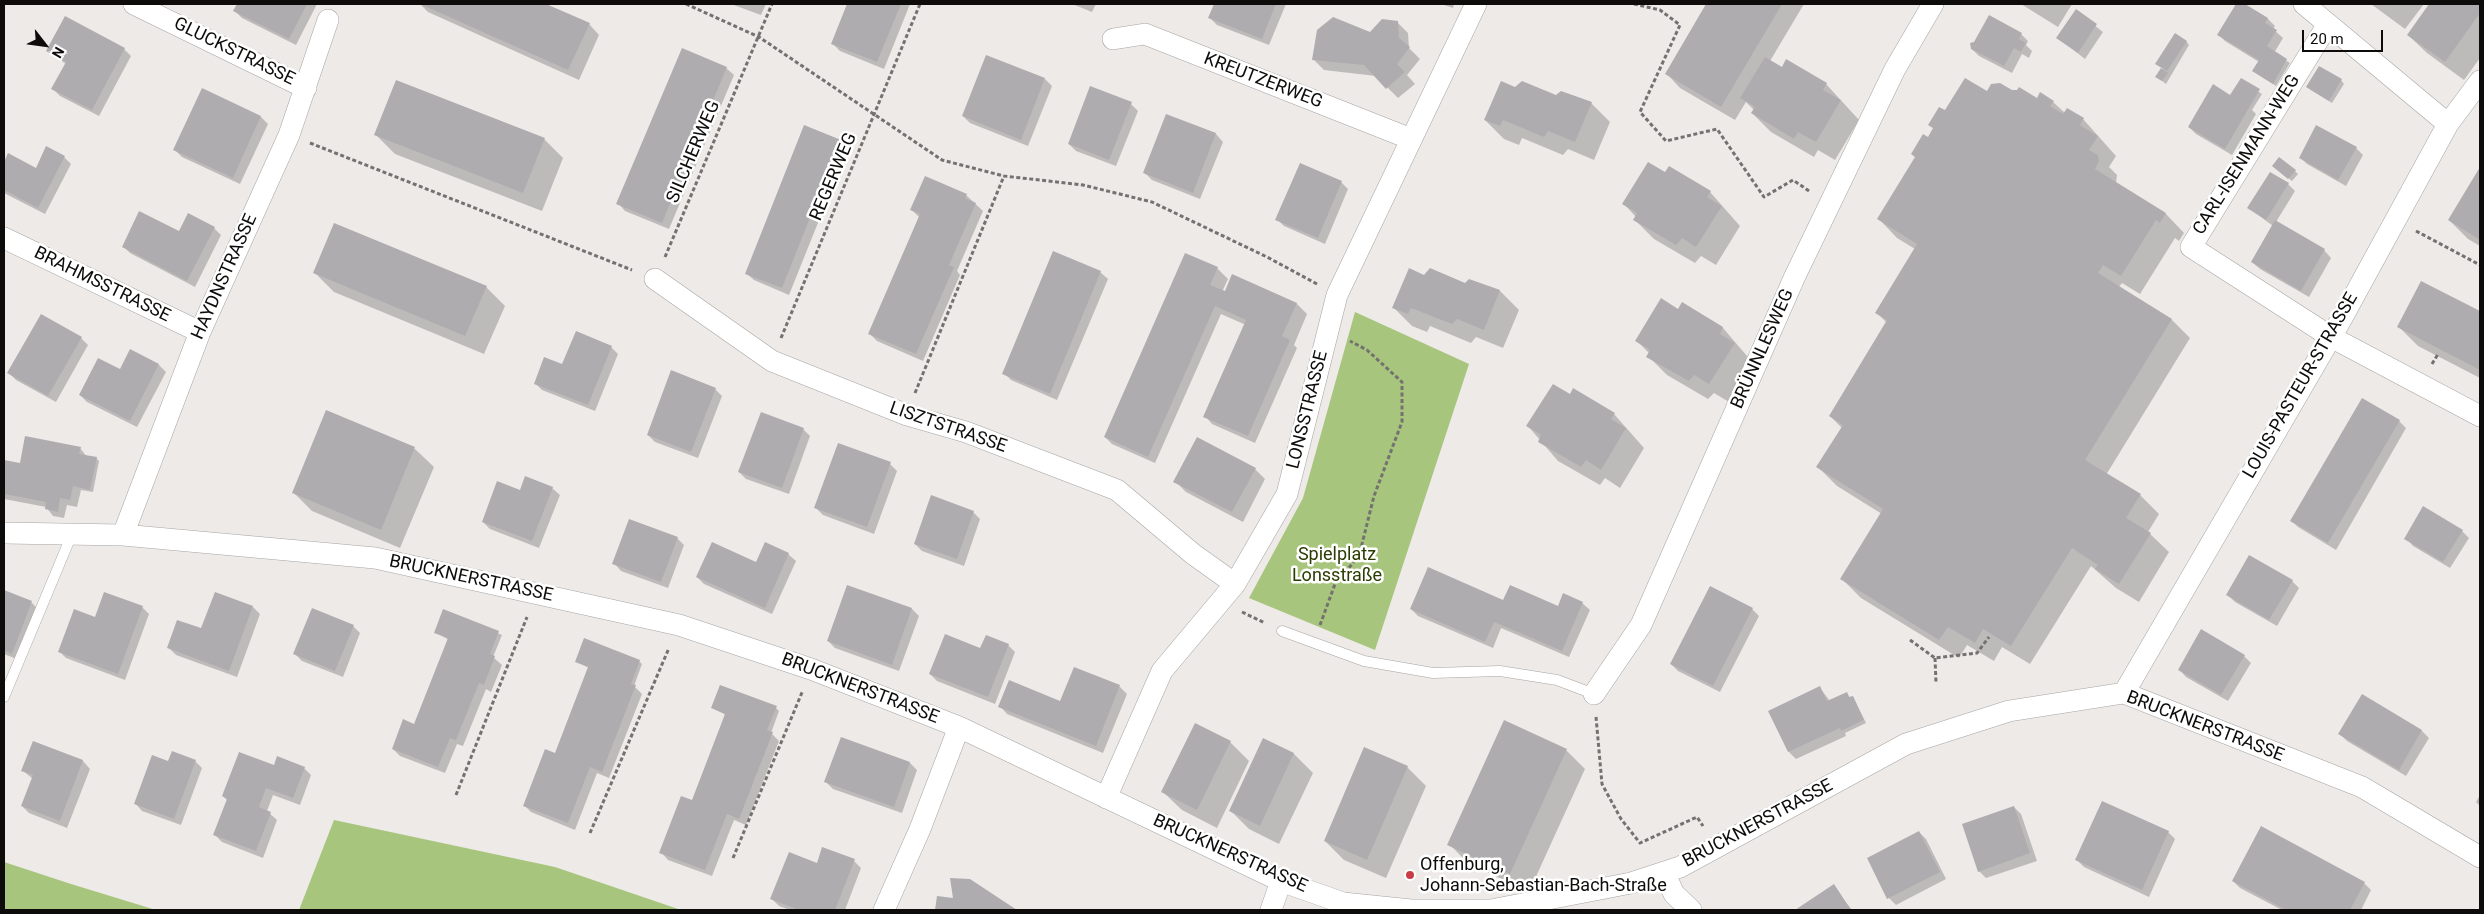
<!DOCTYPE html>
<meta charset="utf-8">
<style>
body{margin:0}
#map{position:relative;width:2484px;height:914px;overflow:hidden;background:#edeae8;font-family:Roboto,sans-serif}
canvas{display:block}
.frame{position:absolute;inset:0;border:5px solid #0d0c0b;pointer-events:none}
.north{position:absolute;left:20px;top:20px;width:50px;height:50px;-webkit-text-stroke:4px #fff;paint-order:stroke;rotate:120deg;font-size:14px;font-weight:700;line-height:20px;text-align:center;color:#0d0c0b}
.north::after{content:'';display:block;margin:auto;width:18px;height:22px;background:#0d0c0b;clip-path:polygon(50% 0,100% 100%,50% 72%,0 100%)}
.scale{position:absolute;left:2302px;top:30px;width:81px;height:22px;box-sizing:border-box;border:2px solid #0d0c0b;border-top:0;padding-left:6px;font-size:15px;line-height:18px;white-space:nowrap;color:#0d0c0b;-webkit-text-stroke:4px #fff;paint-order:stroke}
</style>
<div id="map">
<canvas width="2484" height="914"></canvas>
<div class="frame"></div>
<div class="north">N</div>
<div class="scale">20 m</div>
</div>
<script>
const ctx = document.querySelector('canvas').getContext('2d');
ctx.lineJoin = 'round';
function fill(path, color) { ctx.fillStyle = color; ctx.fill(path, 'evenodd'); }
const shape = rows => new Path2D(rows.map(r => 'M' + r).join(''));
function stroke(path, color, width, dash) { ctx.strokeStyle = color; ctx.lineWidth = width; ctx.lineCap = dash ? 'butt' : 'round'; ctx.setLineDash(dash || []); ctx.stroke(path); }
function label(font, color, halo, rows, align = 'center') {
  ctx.font = font + ' Roboto,sans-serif'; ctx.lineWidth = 5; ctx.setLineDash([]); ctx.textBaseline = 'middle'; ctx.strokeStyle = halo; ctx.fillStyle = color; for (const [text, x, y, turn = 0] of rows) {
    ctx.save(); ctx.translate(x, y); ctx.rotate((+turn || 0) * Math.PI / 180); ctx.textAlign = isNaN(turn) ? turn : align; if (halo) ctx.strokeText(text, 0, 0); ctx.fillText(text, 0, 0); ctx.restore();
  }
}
const green = shape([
 [1355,312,1469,364,1375,650,1249,598,1303,498],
 [334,820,555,867,681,910,299,910],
 [4,862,71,884,156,910,4,910]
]);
const shadow = shape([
 [238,4,317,4,296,45,242,18,235,11],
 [420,4,543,4,589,24,599,35,579,80,428,12],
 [731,4,766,4,761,15],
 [849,4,910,4,884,69,840,51,833,44],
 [1072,4,1096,4,1092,12],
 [1215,4,1286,4,1269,45,1217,25,1210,18],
 [1441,4,1454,4,1453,8],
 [1708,4,1804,4,1770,61,1782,68,1787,61,1826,84,1859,120,1835,160,1818,150,1814,157,1771,132,1752,113,1754,110,1746,102,1735,120,1680,88,1667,74],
 [2021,4,2072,4,2058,27],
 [2237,4,2243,4,2268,19,2275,26,2273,29,2283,38,2274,53,2290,63,2276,86,2253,71,2259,62,2225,41,2218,34],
 [2371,4,2424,4,2405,29],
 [2431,4,2480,4,2480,58,2464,80,2427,53,2408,35],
 [2076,11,2103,32,2085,59,2058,38],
 [1397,22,1408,33,1409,48,1420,59,1407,75,1415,84,1398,98,1376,76,1324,70,1313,59],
 [2021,34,2028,41,2026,45,2032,51,2029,58,2022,54,2012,73,1979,56,1972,49],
 [2186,41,2189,45,2166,84,2157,77],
 [124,49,131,56,99,116,60,96,53,89,66,64,48,51],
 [726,68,734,75,669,229,625,211,618,203],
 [1045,79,1052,86,1028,146,970,123,963,116],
 [2241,80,2262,94,2252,110,2256,114,2232,155,2196,134,2189,127,2231,96],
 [2341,80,2344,84,2332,103,2311,90],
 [202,90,261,117,268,124,240,184,182,157,175,150],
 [1561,92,1591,103,1610,122,1594,160,1568,149,1563,155,1522,138,1519,145,1504,139,1485,120,1557,97],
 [2012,92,2053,102,2065,113,2067,109,2083,119,2116,156,2109,167,2117,175,2116,183,2166,214,2184,233,2179,241,2175,238,2140,294,2122,283,2119,287,2171,319,2190,338,2106,475,2140,495,2159,514,2148,532,2169,552,2139,602,2116,588,2091,566,2030,664,2002,647,1994,661,1967,645,1959,658,1861,598,1842,579,1882,514,1837,486,1818,467,1842,428,1830,416,1887,323,1876,312,1915,249,1897,238,1879,219,1934,129,1930,125,1945,112,1987,93],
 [1131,104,1138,111,1116,166,1076,151,1069,144],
 [1167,115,1216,134,1223,142,1200,199,1152,180,1145,173],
 [805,127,841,141,848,148,789,295,754,280,746,273],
 [376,135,544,139,563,158,542,211,395,154],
 [2356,148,2363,155,2346,186,2307,164,2300,157],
 [8,155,36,169,64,157,71,164,45,214,4,193,4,164],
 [2277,169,2295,171,2298,174,2292,181],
 [2480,170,2480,246,2468,239,2449,220],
 [1665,174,1710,192,1740,226,1716,265,1701,256,1695,263,1654,239,1635,220,1636,217,1624,204],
 [926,178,966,195,983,211,957,271,960,275,923,361,877,341,870,334,919,217,912,210],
 [1341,182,1348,189,1325,244,1284,226,1277,219],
 [2288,184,2295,191,2276,222,2324,250,2331,258,2309,297,2260,269,2252,262,2273,226,2249,208],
 [214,228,221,235,195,287,130,253,123,246,180,233],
 [1217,268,1228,279,1222,292,1226,293,1233,276,1297,304,1307,314,1294,345,1297,348,1255,443,1212,424,1205,416,1246,325,1221,314,1155,463,1112,444,1105,437],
 [1100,272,1108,279,1057,400,1011,380,1004,373],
 [315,273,486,287,505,306,484,354,334,292],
 [1424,276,1465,285,1470,280,1500,291,1519,310,1503,348,1476,337,1471,343,1430,326,1427,332,1412,326,1393,307],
 [2422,283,2480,313,2480,378,2418,346,2399,327],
 [1683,304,1723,328,1753,363,1729,402,1714,393,1708,399,1667,375,1648,356,1649,353,1637,341,1679,310],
 [81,338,88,345,56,402,16,380,9,373],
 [611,347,618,354,595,411,542,390,535,383,563,366],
 [130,351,159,365,166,372,137,427,87,402,80,395,121,371],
 [715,389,722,396,698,458,655,442,648,435],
 [1570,396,1614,414,1644,448,1620,488,1605,478,1600,485,1558,461,1528,426],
 [327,412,415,449,434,467,400,548,312,511,293,492],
 [2399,421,2406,428,2336,550,2298,527,2291,520],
 [803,429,810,436,789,494,746,479,739,472],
 [80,448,87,457,96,458,99,461,93,492,81,490,77,507,67,505,64,518,53,516,46,507,4,499,4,461,21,464],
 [890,464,897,471,874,534,823,515,816,508],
 [1255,469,1265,479,1243,522,1186,492,1175,481],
 [552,488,560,495,539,548,490,529,483,522,520,491],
 [973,512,980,519,964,566,922,551,915,544],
 [2462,531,2469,538,2450,568,2413,546,2406,538],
 [677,538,684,545,668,588,621,571,614,563],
 [788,554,796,561,772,614,704,584,697,577],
 [2292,581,2299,588,2277,626,2235,602,2228,595],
 [848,586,912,609,919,616,899,671,835,648,828,641],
 [4,592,32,603,39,610,19,660,4,654],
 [1504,602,1558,607,1582,603,1590,610,1569,657,1501,628,1493,648,1418,616,1411,609],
 [142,607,149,614,125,680,66,658,59,651,96,618],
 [253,607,260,614,237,677,176,655,169,648],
 [1752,609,1759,616,1720,692,1678,671,1671,664],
 [444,610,502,635,493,657,502,665,491,692,486,689,463,746,457,744,445,773,400,756,393,749,415,725,449,640,435,632],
 [353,626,360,633,343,677,302,661,295,654],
 [1008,645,1015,652,995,704,937,681,930,674,981,649],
 [2244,656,2251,663,2228,701,2186,677,2179,669],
 [576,661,639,661,642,664,634,686,642,694,609,778,597,773,575,830,531,812,524,805,556,755,589,668],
 [1075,668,1120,687,1127,694,1103,753,1007,714,1000,706,1061,702],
 [1820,688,1830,701,1847,693,1850,698,1853,697,1866,723,1845,733,1846,736,1796,759,1789,752,1770,711],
 [2362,696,2422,731,2429,738,2406,776,2347,741,2340,734],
 [713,708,776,708,779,711,771,733,779,741,746,825,734,820,712,876,668,860,661,852,692,802,726,715],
 [1505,722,1566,750,1585,769,1529,892,1468,863,1449,844],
 [841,738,910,763,917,770,902,813,833,789,826,782],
 [1264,740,1294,754,1313,773,1279,844,1249,829,1230,810],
 [33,742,83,761,90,769,67,828,29,813,22,806,33,779,22,770],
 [1230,742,1249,761,1217,828,1182,810,1163,792],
 [195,761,202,768,181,825,142,811,135,803,168,763],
 [275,767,304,768,311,775,300,805,273,795,267,811,277,820,263,858,222,842,215,835,228,801,223,796],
 [1407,767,1426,786,1386,878,1344,860,1325,841],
 [2480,795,2480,806,2476,802],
 [2014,807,2021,814,2037,861,1986,878,1979,871],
 [1919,832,1926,839,1946,879,1896,905,1889,898],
 [2168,832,2175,839,2149,897,2084,867,2077,860],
 [854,861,861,868,845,910,790,910,779,906,772,899,817,864],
 [970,880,1015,910,937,910,938,898,955,899],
 [2233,881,2364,883,2371,890,2361,910,2282,910,2240,888],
 [1833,886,1852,910,1797,910]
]);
const building = shape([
 [237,4,307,4,289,39,233,11],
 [420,4,546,4,590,23,568,70],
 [847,4,901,4,877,62,831,44],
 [1214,4,1276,4,1262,39,1208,18],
 [1706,4,1782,4,1721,107,1665,74],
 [2236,4,2245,4,2268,18,2265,23,2277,30,2267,46,2287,59,2273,84,2252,71,2259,60,2217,35],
 [2429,4,2480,4,2480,13,2445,62,2407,35],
 [2076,9,2097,24,2078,53,2056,38],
 [1989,15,2022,33,2019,39,2026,43,2021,52,2014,48,2004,66,1971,49,1970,43,1974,42],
 [65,16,125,48,92,110,51,89,66,62,46,51],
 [1333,17,1370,32,1382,19,1398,21,1399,38,1410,47,1397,64,1405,72,1386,89,1364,65,1312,60,1317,30],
 [2175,33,2187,41,2167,71,2155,64],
 [682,48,727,67,662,223,616,204],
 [986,55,1045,78,1021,140,962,116],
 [1765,57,1782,67,1786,59,1827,83,1823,90,1841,100,1816,142,1798,132,1794,139,1751,113,1755,107,1740,98],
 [2319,66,2342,79,2329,101,2306,87],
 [2161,68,2168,73,2162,81,2155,77],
 [1965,78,1987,91,1991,84,2000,83,2012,90,2017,90,2019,87,2037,98,2040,92,2054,101,2050,106,2063,114,2067,108,2084,118,2080,125,2098,136,2089,150,2098,155,2099,161,2095,169,2166,213,2160,223,2156,220,2121,276,2103,265,2098,273,2172,319,2085,460,2141,494,2126,518,2151,533,2119,584,2095,569,2098,565,2072,548,2011,646,1983,629,1975,643,1948,627,1939,640,1840,579,1883,509,1816,467,1843,425,1829,416,1887,320,1875,313,1917,244,1877,219,1915,157,1911,154,1923,134,1928,137,1933,128,1928,125,1939,107,1945,110],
 [2241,78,2260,89,2225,149,2188,127,2213,84,2230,95],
 [396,80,545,138,523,193,374,135],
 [1501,81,1515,87,1522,81,1556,95,1561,91,1592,102,1575,142,1548,131,1544,137,1503,120,1500,126,1484,120],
 [1090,86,1132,102,1109,160,1068,144],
 [202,88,261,116,233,178,173,150],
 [1166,114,1216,133,1193,193,1143,173],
 [804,125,841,140,782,288,745,274],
 [2316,125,2357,147,2338,180,2299,158],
 [46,146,65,156,38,208,4,190,4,162,8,153,36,168],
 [2279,157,2296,170,2288,179,2272,166],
 [1648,162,1665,172,1669,166,1711,191,1707,197,1722,206,1696,247,1682,238,1676,245,1633,220,1637,213,1622,204],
 [1300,163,1342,181,1318,238,1275,220],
 [2480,167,2480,240,2448,220],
 [2270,172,2289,183,2266,220,2247,208],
 [925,176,967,194,965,198,976,203,949,265,954,267,916,354,868,334,920,214,910,210],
 [139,211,179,231,188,213,215,227,187,281,122,247],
 [2275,220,2325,249,2301,291,2251,262],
 [334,223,487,286,465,336,313,273],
 [1053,251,1101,271,1050,394,1002,374],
 [1185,253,1218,267,1210,285,1225,291,1232,274,1297,303,1282,336,1290,340,1248,436,1203,417,1246,320,1215,306,1148,457,1104,437],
 [1409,268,1424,275,1430,268,1465,283,1469,279,1500,290,1484,330,1457,319,1452,324,1411,308,1408,314,1392,308],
 [2421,281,2480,311,2480,370,2397,327],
 [1661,298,1678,309,1682,302,1723,327,1720,334,1735,343,1709,384,1694,375,1689,381,1646,357,1650,350,1635,341],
 [41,314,82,337,48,396,7,373],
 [576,331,612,346,588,405,534,384,544,357,562,364],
 [130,349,159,364,130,421,79,395,98,358,120,369],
 [671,370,716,388,691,452,647,435],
 [1553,384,1570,394,1573,388,1615,413,1611,419,1626,428,1601,470,1586,460,1581,467,1538,442,1541,435,1526,426],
 [2362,398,2400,420,2328,543,2290,521],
 [326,410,415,447,381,530,292,493],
 [761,412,804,428,782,488,738,472],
 [25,436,81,447,79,454,97,457,90,490,73,486,70,500,60,498,58,512,45,509,46,502,4,494,4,460,20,463],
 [1197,437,1256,468,1232,512,1173,482],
 [838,443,891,462,867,527,814,508],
 [525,476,553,487,532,541,482,522,497,481,520,490],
 [931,495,974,511,957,559,914,544],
 [2423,506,2463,530,2443,562,2404,539],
 [629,519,678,537,661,582,612,564],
 [712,542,756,562,765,542,789,553,765,608,696,577],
 [2249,555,2293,580,2269,620,2226,595],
 [1428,567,1503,600,1510,585,1558,606,1563,593,1583,602,1562,651,1494,622,1485,642,1410,609],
 [847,585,912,608,892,665,827,641],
 [1710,586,1753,608,1713,686,1670,664],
 [4,590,32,601,12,654,4,650],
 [104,592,143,606,118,674,58,652,74,609,95,617],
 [215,592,253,606,229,671,167,648,177,620,201,628],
 [312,608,354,625,335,671,293,654],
 [443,609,499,631,490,654,495,656,484,685,479,683,456,740,450,738,438,767,392,749,403,719,414,724,448,638,434,633],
 [2201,629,2245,655,2221,695,2178,670],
 [945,634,980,648,986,635,1009,644,988,697,929,674],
 [584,638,640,660,631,684,636,685,602,772,590,767,568,823,523,806,545,749,555,753,588,667,575,662],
 [1074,667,1120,685,1096,746,998,707,1009,680,1060,701],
 [720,685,777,706,767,730,773,732,739,819,727,814,705,870,659,853,681,796,692,800,725,714,711,708],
 [1820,686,1827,701,1847,692,1849,697,1853,696,1864,720,1841,731,1840,728,1788,752,1768,711],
 [2362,694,2422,730,2399,770,2338,734],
 [1504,720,1567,749,1510,874,1447,845],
 [1195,723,1231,741,1197,810,1161,792],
 [841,737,910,762,894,807,824,782],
 [1263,738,1294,753,1260,826,1229,811],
 [33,741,83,760,60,821,21,806,33,775,21,771],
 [1364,747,1408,766,1367,860,1324,841],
 [172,751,196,760,174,819,134,804,152,755,168,761],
 [239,752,274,765,277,756,305,767,293,798,266,788,259,807,271,812,256,851,213,835,227,799,222,796],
 [2102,801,2169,831,2142,890,2075,860],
 [2014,806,2030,853,1978,872,1962,824],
 [2261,826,2365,882,2350,910,2286,910,2232,881],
 [1919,831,1940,872,1887,899,1867,858],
 [822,847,855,859,835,910,799,910,770,899,789,852,817,863],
 [950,878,970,879,1017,910,935,910,937,896,953,898],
 [1834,884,1851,910,1795,910]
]);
const path = shape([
 [686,4,759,37,942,160,1004,176,1083,185,1152,202,1267,257,1317,284],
 [1634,4,1660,10,1680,25,1640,112,1666,141,1717,129,1764,197,1793,180,1809,191],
 [310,143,632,270],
 [2416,231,2480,265],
 [665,257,772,4],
 [781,338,920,4],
 [2432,364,2438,354],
 [915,393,1004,176],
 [1242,612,1265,623],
 [1320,625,1335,584,1359,556,1374,496,1402,422,1402,382,1367,350,1350,341],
 [1910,640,1935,658,1977,653,1989,637],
 [1935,658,1936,683],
 [1596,717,1602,784,1621,819,1640,843,1697,817,1703,826],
 [456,795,527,617],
 [590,833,669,648],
 [733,858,803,690]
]);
const lane = shape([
 [1282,631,1364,661,1433,673,1500,671,1557,680,1594,694],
 [4,697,72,534]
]);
const street = shape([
 [134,4,306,88],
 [2304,4,2448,124],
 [2328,24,2191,247,2331,337,2480,416],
 [1113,39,1145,34,1411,139],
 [4,238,200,332],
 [655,279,772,361,907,415,966,432,1117,490,1193,554,1235,584],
 [4,533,123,535,375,558,679,625,811,669,959,727,1281,881,1343,903,1411,910,1491,910,1631,883,1680,867,1906,744,2009,711,2124,693,2362,787,2480,857],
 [123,535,200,332,289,135,328,20],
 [2124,693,2342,318,2448,124,2480,81],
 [1594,694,1641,625,1795,276,1895,69,1933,4],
 [1106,798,1162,671,1235,584,1287,494,1337,295,1476,4],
 [1664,872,1674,894,1691,910],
 [884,910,920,829,959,727],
 [1271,910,1281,881]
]);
const markers = [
 [1410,875,5,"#cb3b47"]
];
const streetNames = [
 ["GLUCKSTRASSE",234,52,26],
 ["KREUTZERWEG",1263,81,21],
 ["SILCHERWEG",694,152,-67],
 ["CARL-ISENMANN-WEG",2247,155,-58],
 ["REGERWEG",834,177,-67],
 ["HAYDNSTRASSE",225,277,-66],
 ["BRAHMSSTRASSE",102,285,26],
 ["BRÜNNLESWEG",1763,349,-66],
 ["LOUIS-PASTEUR-STRASSE",2301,386,-60],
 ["LONSSTRASSE",1308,410,-76],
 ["LISZTSTRASSE",948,428,19],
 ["BRUCKNERSTRASSE",471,579,12],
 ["BRUCKNERSTRASSE",860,689,21],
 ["BRUCKNERSTRASSE",2205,727,21],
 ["BRUCKNERSTRASSE",1758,824,-28],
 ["BRUCKNERSTRASSE",1230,854,24]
];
const parkNames = [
 ["Spielplatz",1337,555],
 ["Lonsstraße",1337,576]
];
const poiNames = [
 ["Offenburg,",1420,865],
 ["Johann-Sebastian-Bach-Straße",1420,886]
];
fill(green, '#a7c57c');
fill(shadow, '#0003');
fill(building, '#aeacaf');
stroke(lane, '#a7a4a2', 11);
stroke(street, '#a7a4a2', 22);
stroke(path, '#747271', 3, [4, 2.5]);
stroke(lane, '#fff', 10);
stroke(street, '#fff', 21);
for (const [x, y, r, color] of markers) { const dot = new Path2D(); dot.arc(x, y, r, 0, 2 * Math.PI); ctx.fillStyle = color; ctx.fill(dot); stroke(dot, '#fff', 2); }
label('18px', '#0d0c0b', '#fff', streetNames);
label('18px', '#2a3d02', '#fff', parkNames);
label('18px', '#0d0c0b', '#fff', poiNames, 'left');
</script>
